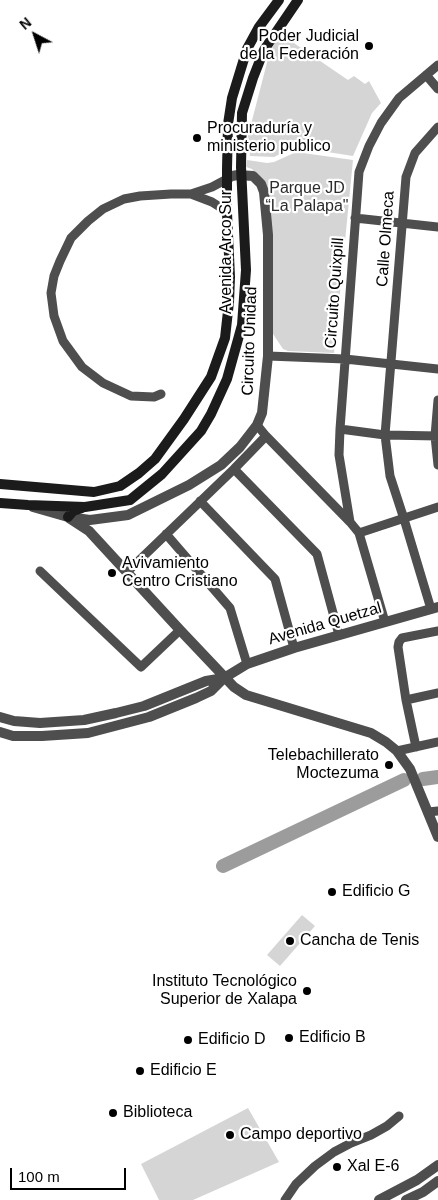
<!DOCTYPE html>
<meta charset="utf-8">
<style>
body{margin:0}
#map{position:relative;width:438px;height:1200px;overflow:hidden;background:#fff;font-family:Arial,sans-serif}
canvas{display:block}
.north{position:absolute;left:10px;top:10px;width:50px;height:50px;-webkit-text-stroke:4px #fff;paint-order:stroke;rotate:320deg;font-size:14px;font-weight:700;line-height:20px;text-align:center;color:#000}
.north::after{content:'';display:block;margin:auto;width:18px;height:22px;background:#000;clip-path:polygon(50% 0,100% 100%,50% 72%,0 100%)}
.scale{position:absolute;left:10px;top:1168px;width:116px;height:22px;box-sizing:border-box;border:2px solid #000;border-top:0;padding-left:6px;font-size:15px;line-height:18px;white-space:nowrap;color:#000;-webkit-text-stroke:4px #fff;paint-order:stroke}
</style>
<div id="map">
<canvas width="438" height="1200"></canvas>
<div class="north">N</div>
<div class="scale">100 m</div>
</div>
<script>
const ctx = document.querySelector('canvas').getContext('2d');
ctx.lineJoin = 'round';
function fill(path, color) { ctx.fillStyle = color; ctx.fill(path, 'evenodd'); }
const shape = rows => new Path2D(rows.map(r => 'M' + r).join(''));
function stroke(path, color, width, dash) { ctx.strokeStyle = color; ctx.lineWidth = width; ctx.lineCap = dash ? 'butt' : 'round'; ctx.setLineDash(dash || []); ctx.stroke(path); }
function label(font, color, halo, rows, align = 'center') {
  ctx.font = font + ' Arial,sans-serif'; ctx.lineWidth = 4.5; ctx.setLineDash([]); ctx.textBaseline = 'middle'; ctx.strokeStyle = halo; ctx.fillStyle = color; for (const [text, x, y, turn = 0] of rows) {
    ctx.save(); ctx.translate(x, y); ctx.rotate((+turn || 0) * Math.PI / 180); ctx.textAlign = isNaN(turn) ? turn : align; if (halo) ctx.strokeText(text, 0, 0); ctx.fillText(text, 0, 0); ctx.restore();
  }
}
const green = shape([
 [285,37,348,80,354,76,365,84,369,81,381,103,372,113,353,156,302,148,292,148,274,157,250,156,248,136,270,51,277,40],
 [294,153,303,153,353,160,334,353,288,351,283,349,273,334,269,245,258,176,252,169,246,167,247,160,267,163,274,162],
 [302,915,315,926,280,966,267,955],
 [248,1108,279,1162,193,1200,159,1200,141,1164]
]);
const river = shape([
 [423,779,438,777],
 [223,866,404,780]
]);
const minor = shape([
 [426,75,438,89],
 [191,194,212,187,227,179],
 [355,218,438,227],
 [268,356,345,359,438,369],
 [161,394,154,397,131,396,103,383,82,367,63,341,54,316,51,293,54,276,60,261,71,238,88,221,103,209,124,199,140,196,171,194,191,194,212,202,223,209,227,213],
 [438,400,435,436,438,465],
 [257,425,266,436,350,522,359,533,385,622],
 [340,429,385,435,438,436],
 [234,469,317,554,339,635],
 [200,501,275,579,294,648],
 [350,522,339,455,340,429,359,172,369,146,381,123,399,98,438,65],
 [359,533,438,507],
 [166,534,230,608,247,664],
 [40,571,141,667,180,630],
 [127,572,234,469,266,436],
 [431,609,404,519,390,476,385,435,406,177,415,153,438,127],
 [406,700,438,693],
 [416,747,406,700,398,647,399,642,402,638,438,631],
 [397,751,438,742],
 [428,812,438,811],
 [285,1200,296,1184,315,1166,334,1152,351,1143,371,1135,387,1126,399,1116]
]);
const tertiary = shape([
 [33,507,68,517,90,520,128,515,189,485,221,465,240,447,257,425,262,413,268,356,268,235,264,192,261,184,253,176,238,175,232,176,227,179],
 [69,518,89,531,180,630,234,687,246,695,371,733,386,742,397,751,410,769,438,837],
 [0,717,14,721,40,723,84,720,116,713,144,706,206,681,224,678],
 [0,732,13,736,42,736,88,733,149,717,196,698,211,691,224,678,247,664,294,648,438,607],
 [379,1200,417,1180,438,1165],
 [406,1200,423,1192,438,1181]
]);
const secondary = shape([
 [0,484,94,492,120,486,139,473,155,459,184,419,211,377,225,338,229,302,230,277,227,213,227,169,228,124,232,98,247,49,259,27,279,0],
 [0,503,28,505,85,507,130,500,162,474,201,431,211,414,227,379,242,325,246,270,241,167,242,113,253,78,264,50,298,0],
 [68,517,73,511,82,508]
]);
const markers = [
 [369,46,5,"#000"],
 [197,138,5,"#000"],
 [112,573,5,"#000"],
 [389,765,5,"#000"],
 [332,892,5,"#000"],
 [290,941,5,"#000"],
 [307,991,5,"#000"],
 [289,1038,5,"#000"],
 [188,1040,5,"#000"],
 [140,1071,5,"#000"],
 [113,1113,5,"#000"],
 [230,1135,5,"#000"],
 [337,1167,5,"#000"]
];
const poiNames = [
 ["Poder Judicial",359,37,"right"],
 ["de la Federación",359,55,"right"],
 ["Procuraduría y",207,129],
 ["ministerio publico",207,147],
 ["Avivamiento",122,564],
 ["Centro Cristiano",122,582],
 ["Telebachillerato",379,756,"right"],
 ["Moctezuma",379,774,"right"],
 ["Edificio G",342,892],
 ["Cancha de Tenis",300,941],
 ["Instituto Tecnológico",297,982,"right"],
 ["Superior de Xalapa",297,1000,"right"],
 ["Edificio B",299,1038],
 ["Edificio D",198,1040],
 ["Edificio E",150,1071],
 ["Biblioteca",123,1113],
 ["Campo deportivo",240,1135],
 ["Xal E-6",347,1167]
];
const parkNames = [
 ["Parque JD",307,189],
 ["“La Palapa\"",307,207]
];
const streetNames = [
 ["Calle Olmeca",386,239,-86],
 ["Avenida Arco Sur",227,252,-90],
 ["Circuito Quixpill",335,293,-86],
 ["Circuito Unidad",250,341,-88],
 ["Avenida Quetzal",325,624,-16]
];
fill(green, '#d5d5d5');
stroke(river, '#9c9c9c', 14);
stroke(minor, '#4e4e4e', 9);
stroke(tertiary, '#4e4e4e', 10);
stroke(secondary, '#1b1b1b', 10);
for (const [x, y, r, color] of markers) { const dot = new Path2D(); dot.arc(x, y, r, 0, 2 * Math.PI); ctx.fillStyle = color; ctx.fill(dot); stroke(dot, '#fff', 2); }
label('16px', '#000', '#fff', poiNames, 'left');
label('16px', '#2c2c2c', '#fff', parkNames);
label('16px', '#000', '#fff', streetNames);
</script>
